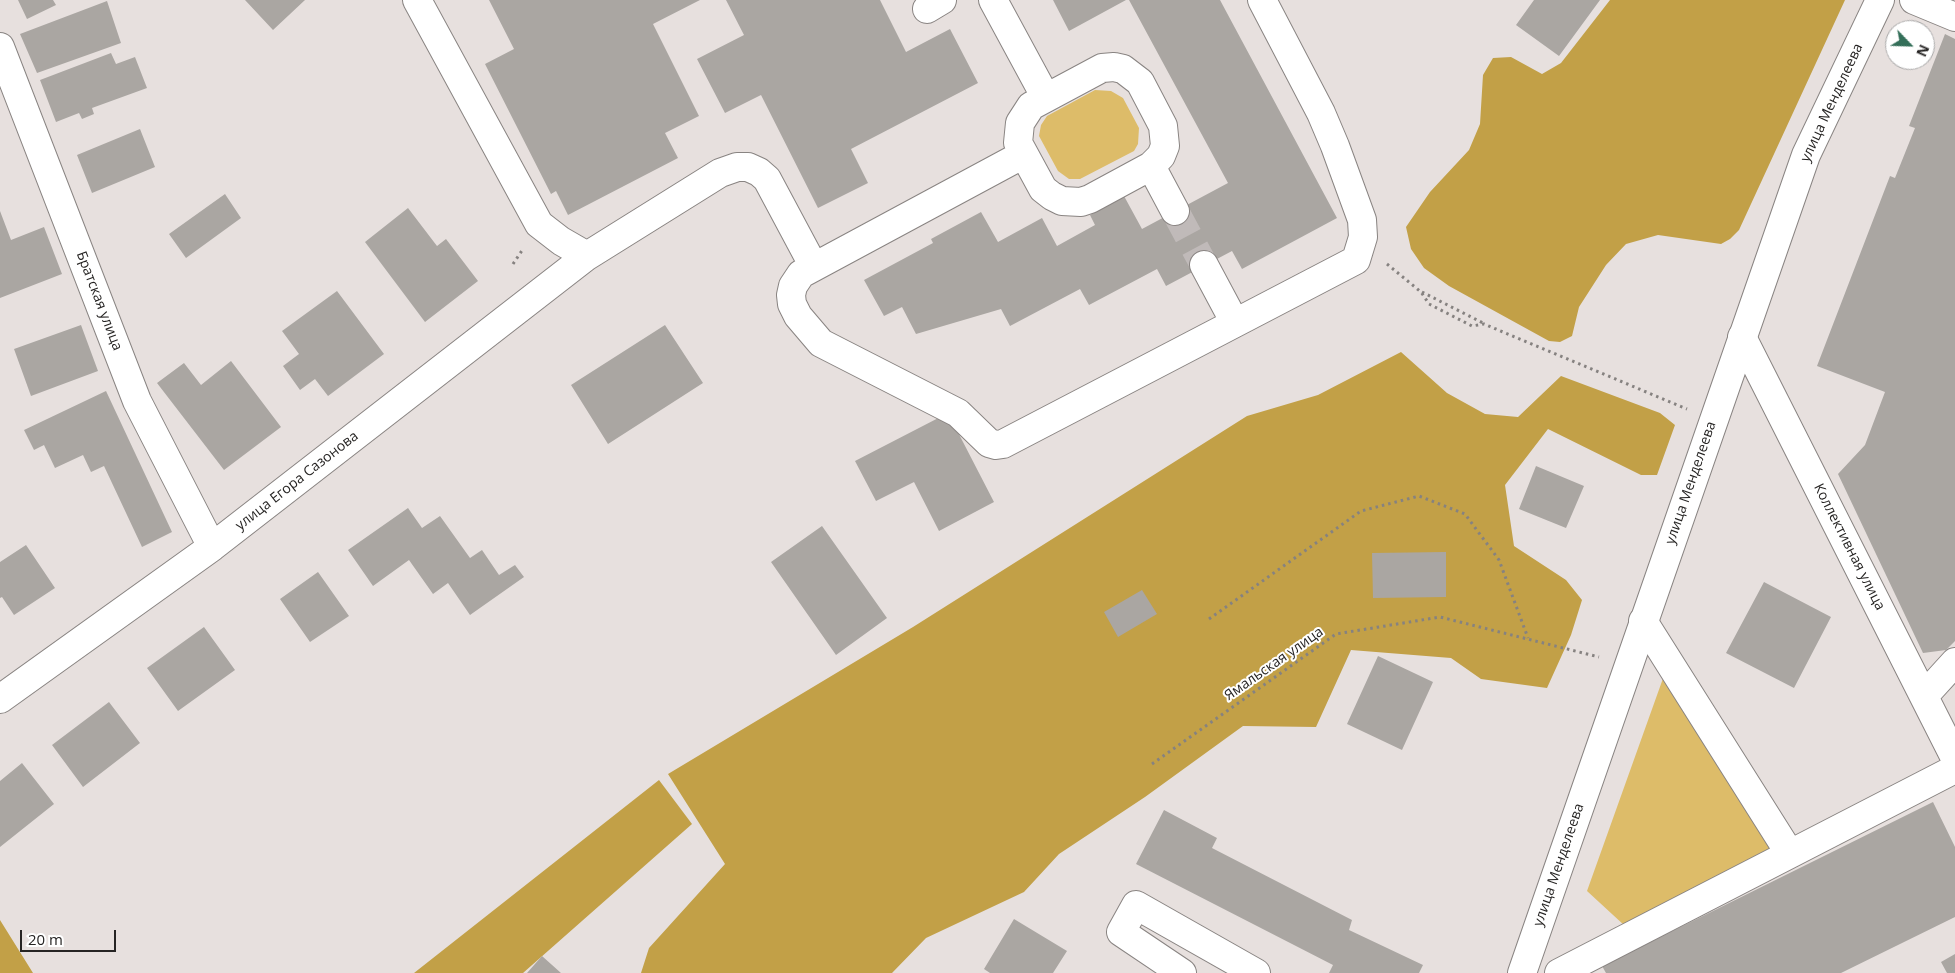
<!DOCTYPE html>
<meta charset="utf-8">
<style>
body{margin:0}
#map{position:relative;width:1955px;height:973px;overflow:hidden;background:#e7e0de;font-family:"Open Sans",sans-serif}
canvas{display:block}
.north{position:absolute;left:1885px;top:20px;width:50px;height:50px;box-sizing:border-box;background:#fff;border:1px solid #a8a7a7;border-radius:50%;rotate:114deg;font-size:14px;font-weight:700;line-height:20px;text-align:center;color:#262423}
.north::after{content:'';display:block;margin:auto;width:18px;height:22px;background:#346f59;clip-path:polygon(50% 0,100% 100%,50% 72%,0 100%)}
.scale{position:absolute;left:20px;top:930px;width:96px;height:22px;box-sizing:border-box;border:2px solid #262423;border-top:0;padding-left:6px;font-size:15px;line-height:18px;white-space:nowrap;color:#262423;-webkit-text-stroke:4px #fff;paint-order:stroke}
</style>
<div id="map">
<canvas width="1955" height="973"></canvas>
<div class="north">N</div>
<div class="scale">20 m</div>
</div>
<script>
const ctx = document.querySelector('canvas').getContext('2d');
ctx.lineJoin = 'round';
function fill(path, color) { ctx.fillStyle = color; ctx.fill(path, 'evenodd'); }
const shape = rows => new Path2D(rows.map(r => 'M' + r).join(''));
function stroke(path, color, width, dash) { ctx.strokeStyle = color; ctx.lineWidth = width; ctx.lineCap = dash ? 'butt' : 'round'; ctx.setLineDash(dash || []); ctx.stroke(path); }
function label(font, color, halo, rows, align = 'center') {
  ctx.font = font + ' "Open Sans",sans-serif'; ctx.lineWidth = 4; ctx.setLineDash([]); ctx.textBaseline = 'middle'; ctx.strokeStyle = halo; ctx.fillStyle = color; for (const [text, x, y, turn = 0] of rows) {
    ctx.save(); ctx.translate(x, y); ctx.rotate((+turn || 0) * Math.PI / 180); ctx.textAlign = isNaN(turn) ? turn : align; if (halo) ctx.strokeText(text, 0, 0); ctx.fillText(text, 0, 0); ctx.restore();
  }
}
const green = shape([
 [1095,90,1111,91,1123,98,1139,128,1138,144,1134,151,1080,179,1069,179,1058,171,1039,136,1041,125,1047,116],
 [1666,670,1774,847,1625,926,1587,891]
]);
const forest = shape([
 [1610,0,1845,0,1739,230,1730,239,1721,244,1658,235,1626,244,1606,265,1579,307,1572,336,1560,342,1549,341,1449,286,1424,268,1411,249,1406,227,1430,192,1469,150,1480,124,1483,75,1493,58,1511,57,1542,74,1561,63],
 [1401,352,1447,393,1485,414,1518,417,1561,376,1660,413,1675,425,1657,475,1641,475,1548,429,1505,485,1514,546,1566,580,1582,600,1571,635,1547,688,1481,679,1451,658,1351,650,1316,727,1243,726,1145,797,1059,854,1024,892,926,938,892,973,641,973,649,948,725,864,668,774,913,627,1247,416,1318,395],
 [659,780,692,824,523,973,414,973],
 [0,920,33,973,0,973]
]);
const building = shape([
 [18,0,53,0,56,5,27,19],
 [245,0,305,0,273,30],
 [489,0,700,0,653,24,699,116,665,133,678,158,568,215,556,191,551,194,485,64,514,49],
 [726,0,880,0,906,52,950,29,978,83,851,149,868,183,818,208,761,95,725,113,697,59,744,35],
 [1053,0,1126,0,1069,31],
 [1129,0,1220,0,1337,218,1242,269,1232,251,1166,286,1157,269,1089,305,1080,289,1010,326,1001,309,916,334,902,307,884,316,864,280,933,243,931,239,981,212,998,242,1042,218,1057,246,1095,225,1090,215,1124,196,1142,229,1228,183],
 [1534,0,1600,0,1559,56,1516,25],
 [107,1,121,43,37,73,20,34],
 [1945,34,1955,39,1955,641,1946,650,1923,653,1838,474,1865,445,1885,392,1817,366,1890,176,1895,178,1915,128,1909,126],
 [111,53,116,64,135,57,147,88,92,108,94,114,82,119,79,113,56,122,40,80],
 [140,129,155,167,92,193,77,155],
 [225,194,241,218,186,258,169,234],
 [408,208,437,246,446,239,478,281,425,322,365,242],
 [0,211,11,240,44,227,62,274,0,298],
 [337,291,384,354,328,396,315,379,300,390,283,366,299,354,282,331],
 [81,325,98,371,31,396,14,349],
 [665,325,703,383,608,444,571,385],
 [231,361,281,427,224,470,157,383,184,363,201,385],
 [106,391,172,532,142,547,104,466,91,472,83,455,55,468,44,445,34,450,24,430],
 [948,413,994,502,939,531,914,482,876,501,855,461],
 [1536,466,1584,486,1566,528,1519,509],
 [408,508,422,528,440,516,470,558,482,550,499,575,515,565,524,577,470,615,448,583,433,594,409,560,373,586,348,550],
 [822,526,887,618,836,655,771,562],
 [26,545,55,588,14,615,2,597,0,598,0,562],
 [1446,552,1446,597,1373,598,1372,553],
 [318,572,349,616,310,642,280,599],
 [1764,582,1831,617,1794,688,1726,653],
 [1142,590,1157,614,1118,637,1104,612],
 [204,627,235,670,178,711,147,668],
 [1378,656,1433,682,1402,750,1347,724],
 [109,702,140,743,83,787,52,745],
 [22,763,54,804,0,847,0,781],
 [1933,802,1955,847,1955,917,1841,973,1606,973,1602,966],
 [1164,810,1217,838,1212,848,1352,920,1349,930,1423,965,1419,973,1329,973,1333,965,1136,864],
 [1014,919,1067,951,1053,973,990,973,984,969],
 [1955,954,1955,973,1947,973,1941,962],
 [542,956,561,973,527,973]
]);
const minorTunnel = shape([
 [1175,211,1204,265]
]);
const path = shape([
 [513,264,523,249],
 [1387,264,1421,292,1429,304,1472,326,1484,324,1687,409],
 [1422,292,1483,323],
 [1209,619,1361,511,1419,496,1465,514,1499,560,1528,638],
 [1152,764,1336,634,1440,617,1599,657]
]);
const minor = shape([
 [417,0,539,224,561,241,587,256,720,173,737,167,748,167,759,172,767,179,814,267],
 [993,0,1046,98],
 [1914,0,1955,17],
 [927,9,942,0],
 [0,47,137,401,212,547],
 [1114,67,1123,69,1140,82,1163,126,1165,146,1161,156,1151,166,1090,199,1081,202,1062,201,1052,196,1043,189,1018,143,1020,123,1031,106,1102,68,1114,67],
 [1024,154,801,274,793,286,791,295,792,304,798,316,821,343,958,413,989,443,996,445,1003,444,1356,260,1363,237,1362,220,1335,146,1321,113,1262,0],
 [1151,166,1175,211],
 [1204,265,1235,323],
 [1742,337,1955,758],
 [1643,621,1790,854],
 [1924,696,1955,662],
 [0,699,212,547,587,256],
 [1182,973,1121,932,1136,905,1256,973],
 [1559,973,1955,769]
]);
const major = shape([
 [1522,973,1806,155,1880,0]
]);
const streetNames = [
 ["улица Менделеева",1832,103,-65],
 ["Братская улица",99,301,69],
 ["улица Егора Сазонова",297,481,-38],
 ["улица Менделеева",1691,483,-71],
 ["Коллективная улица",1849,547,63],
 ["Ямальская улица",1274,664,-35],
 ["улица Менделеева",1559,865,-71]
];
fill(green, '#ddbc69');
fill(forest, '#c2a047');
fill(building, '#aaa6a2');
stroke(minorTunnel, '#c0bab9', 28, [28, 14]);
stroke(minor, '#898482', 30);
stroke(major, '#898482', 30);
stroke(path, '#868280', 3, [2.5, 4]);
stroke(minor, '#fff', 28);
stroke(major, '#fff', 28);
label('14px', '#262423', '#fff', streetNames);
</script>
